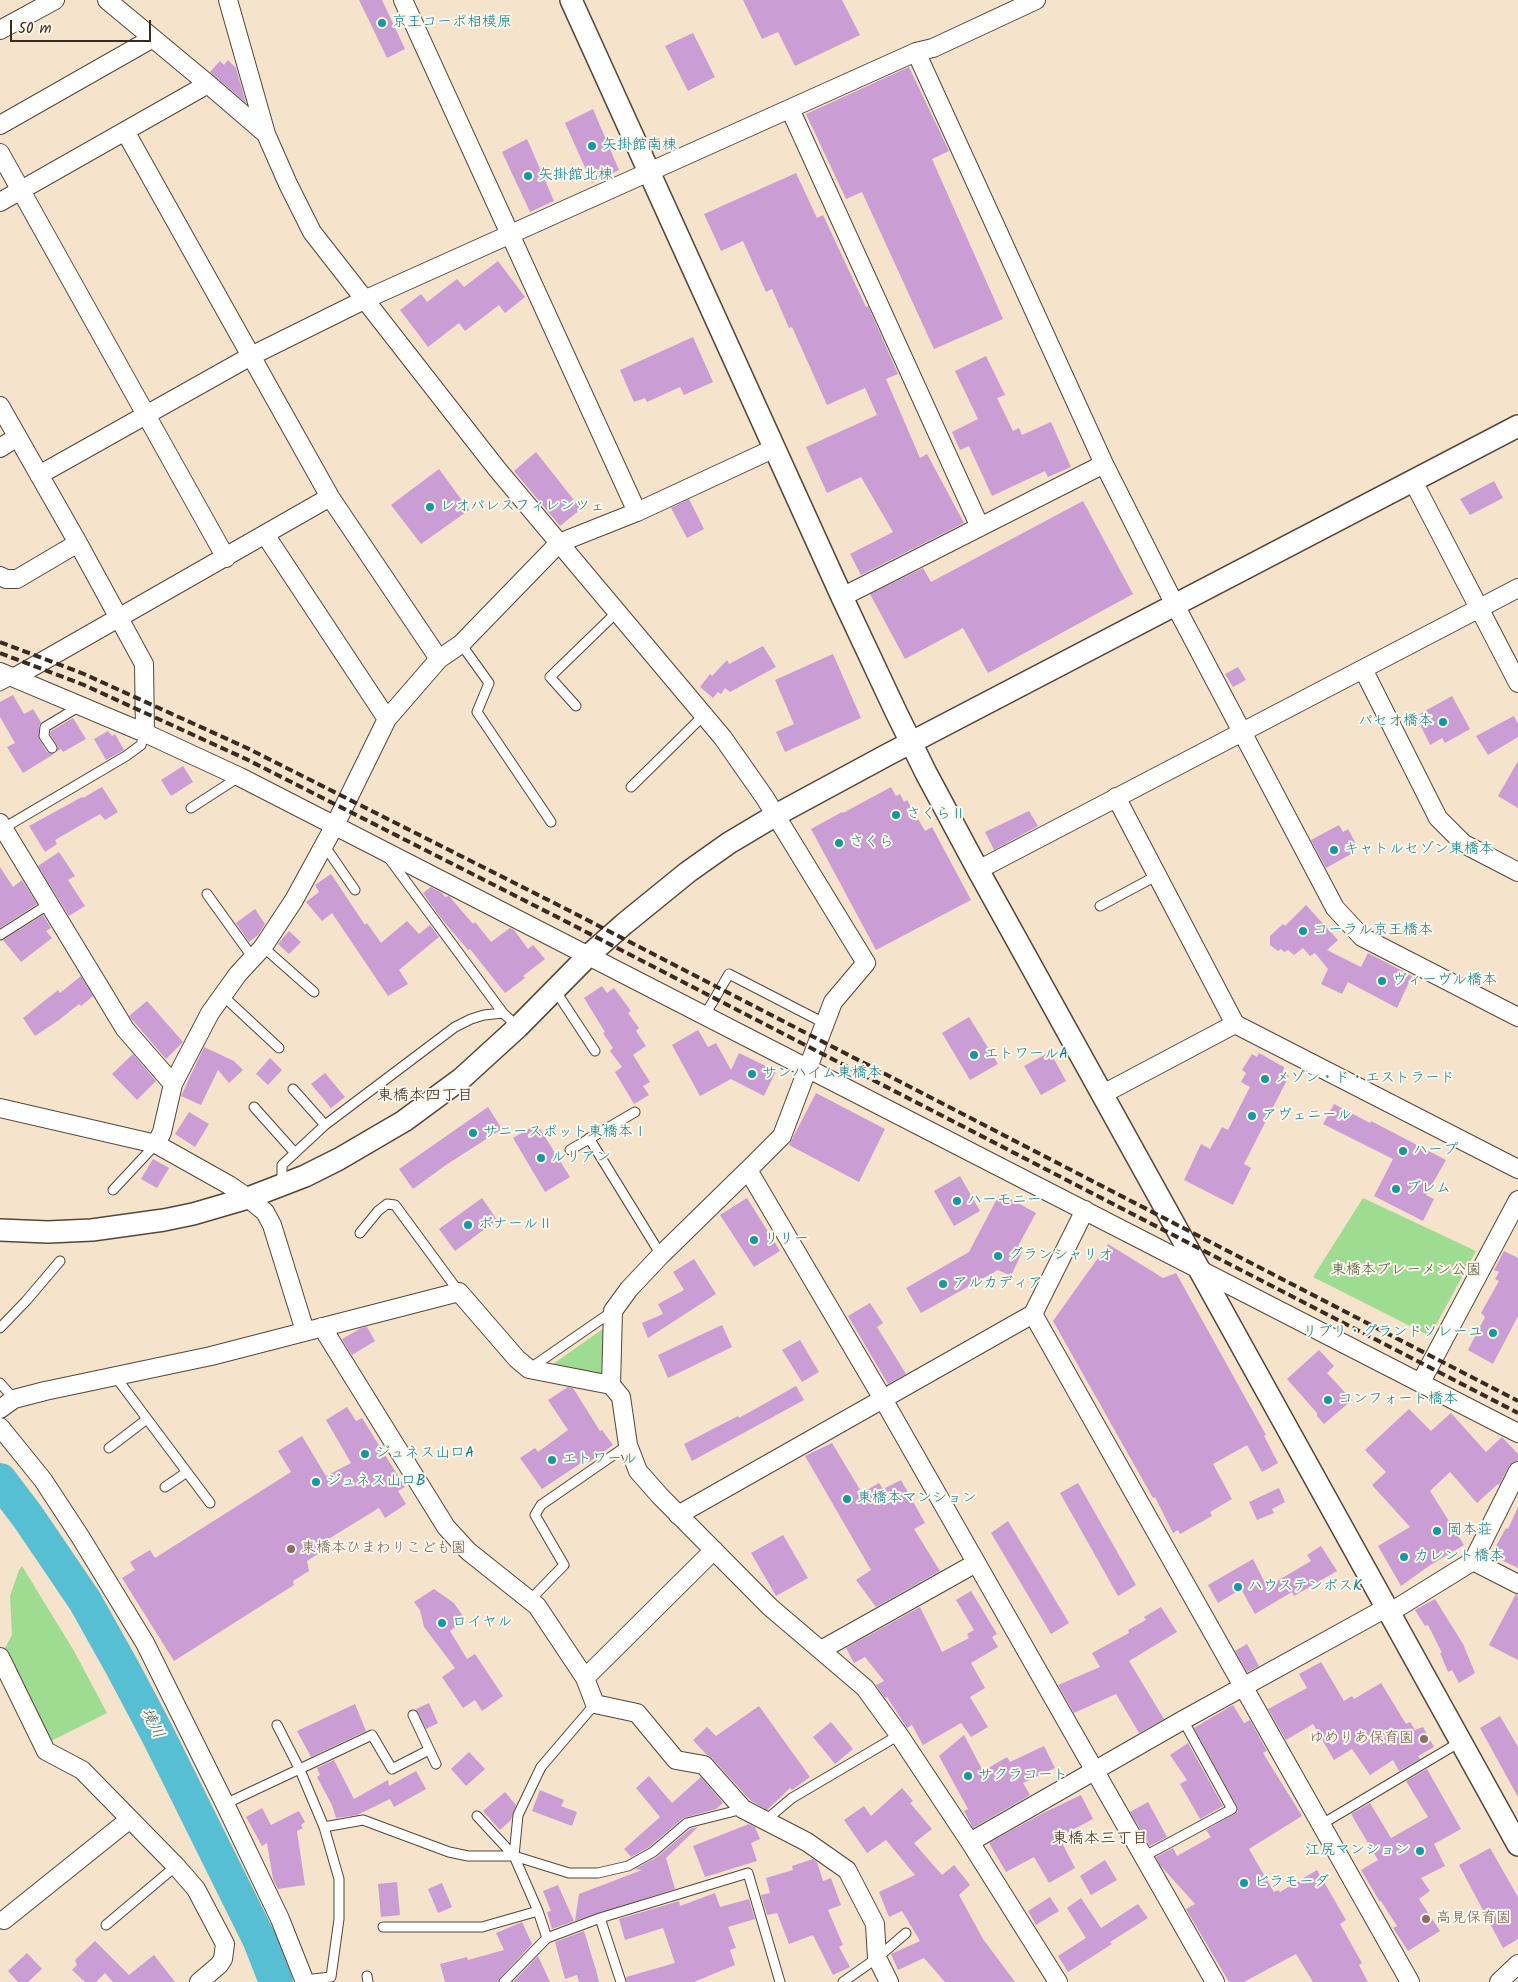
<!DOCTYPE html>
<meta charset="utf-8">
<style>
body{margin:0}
#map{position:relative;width:1518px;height:1982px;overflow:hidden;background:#f6e3cb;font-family:Kalam,sans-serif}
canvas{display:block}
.scale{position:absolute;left:10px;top:20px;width:141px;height:22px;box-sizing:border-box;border:2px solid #3b2a1e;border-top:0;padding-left:6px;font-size:15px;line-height:18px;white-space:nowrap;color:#3b2a1e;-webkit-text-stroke:4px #fbf7ec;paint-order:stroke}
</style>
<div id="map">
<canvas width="1518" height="1982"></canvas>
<div class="scale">50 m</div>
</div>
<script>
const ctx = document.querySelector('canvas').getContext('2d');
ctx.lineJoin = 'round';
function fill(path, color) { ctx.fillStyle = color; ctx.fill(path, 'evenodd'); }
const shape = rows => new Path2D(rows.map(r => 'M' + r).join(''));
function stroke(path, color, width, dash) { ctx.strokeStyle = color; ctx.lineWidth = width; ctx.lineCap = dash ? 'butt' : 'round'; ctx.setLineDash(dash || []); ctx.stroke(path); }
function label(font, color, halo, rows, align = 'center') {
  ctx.font = font + ' Kalam,"Klee One",sans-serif'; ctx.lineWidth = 4; ctx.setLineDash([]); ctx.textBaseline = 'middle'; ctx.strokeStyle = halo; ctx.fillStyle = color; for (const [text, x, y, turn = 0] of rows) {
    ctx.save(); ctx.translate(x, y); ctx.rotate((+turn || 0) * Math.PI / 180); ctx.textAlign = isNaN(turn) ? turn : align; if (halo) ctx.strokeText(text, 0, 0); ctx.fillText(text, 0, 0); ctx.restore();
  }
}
const green = shape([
 [1363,1198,1476,1251,1430,1336,1313,1277],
 [604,1328,601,1375,552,1365],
 [22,1566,74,1651,107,1713,49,1742,5,1648,12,1635,10,1596,19,1570]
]);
const river = shape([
 [0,1480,28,1517,85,1601,122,1667,158,1735,260,1941,276,1982]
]);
const building = shape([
 [359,0,382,0,405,49,387,58],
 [743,0,842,0,860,35,795,66,778,32,762,39],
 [693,33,715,77,688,91,665,46],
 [228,60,236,68,246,103,210,72,220,61,224,65],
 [909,67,949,151,932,159,1003,319,934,349,862,192,846,199,806,114],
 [593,109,619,170,592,183,565,123],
 [527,139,554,201,530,212,502,152],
 [796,173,817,218,823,215,866,307,868,306,898,374,886,379,920,458,927,454,964,523,861,575,850,554,893,532,861,477,827,493,806,447,877,415,865,388,827,405,792,327,789,328,772,289,766,292,743,241,721,251,704,214],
 [498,261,525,297,505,313,499,305,465,331,459,323,428,347,400,310,421,294,427,302,457,279,464,287],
 [693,337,713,382,684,395,680,387,647,402,645,398,634,402,620,370],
 [986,356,1005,395,997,398,1013,431,1019,428,1022,435,1051,422,1071,467,1048,477,1045,471,992,496,969,446,960,450,952,432,978,419,955,371],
 [536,452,581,509,560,526,514,471],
 [439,469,469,510,421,544,391,505],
 [1494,481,1503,498,1470,515,1460,499],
 [689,499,704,529,687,538,671,508],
 [1083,501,1133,594,988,673,963,628,905,659,870,594,923,568,931,582],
 [763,646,776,667,730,692,725,688,721,694,718,692,713,698,700,687,710,674,712,676,727,660,729,664],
 [833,654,861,718,785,752,776,732,794,724,775,680],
 [1238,667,1246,680,1233,687,1225,674],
 [13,695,24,714,33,709,41,722,39,726,39,739,47,752,54,754,23,773,7,747,15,743,0,717,0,702],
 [1452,696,1470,729,1445,743,1442,738,1430,745,1416,716],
 [1514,716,1518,724,1518,737,1488,755,1476,736],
 [73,718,86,739,63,752,61,749,56,752,58,747,50,734,51,731],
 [108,731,112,736,115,734,124,750,106,760,94,739],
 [1518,761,1518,808,1498,796],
 [183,766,193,782,171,796,161,780],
 [102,787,118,812,105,820,100,814,55,840,57,844,45,852,29,826,82,797,83,798],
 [891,787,896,796,900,794,904,802,907,800,925,831,932,827,971,900,876,950,811,829,842,812,843,813],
 [1029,811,1038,826,994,850,985,832],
 [1339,825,1343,832,1348,829,1356,844,1350,847,1353,853,1326,868,1311,840],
 [59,852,75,876,68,880,85,906,69,916,38,866],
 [0,867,13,887,22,880,37,904,0,928],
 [331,874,365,925,367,923,381,943,407,921,419,934,430,925,439,937,399,970,408,984,388,996,332,913,322,921,306,902,319,892,315,885],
 [431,887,442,893,445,897,449,896,473,924,475,922,491,942,510,928,514,930,528,949,533,945,545,959,523,976,525,978,505,993,470,949,468,950,440,917,423,893],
 [1306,905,1338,940,1327,950,1361,967,1368,953,1412,976,1397,1008,1348,982,1342,994,1321,984,1328,969,1315,953,1310,956,1303,948,1294,955,1288,950,1284,952,1281,949,1278,951,1270,945,1270,936,1283,924,1285,926],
 [255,909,265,924,258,935,249,942,236,923],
 [43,915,51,928,46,931,52,938,21,962,3,940],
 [289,931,301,942,289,954,278,944],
 [81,976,93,996,81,1006,79,1004,59,1020,35,1036,23,1018,58,990,60,993],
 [602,986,607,993,614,988,631,1011,628,1013,639,1028,636,1031,646,1046,633,1055,650,1082,643,1086,649,1095,634,1104,615,1072,622,1067,610,1051,613,1048,603,1033,605,1032,584,998],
 [147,1001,183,1042,166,1059,129,1016],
 [969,1017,998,1064,970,1080,942,1033],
 [698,1030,708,1047,716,1043,731,1070,739,1053,776,1071,764,1096,731,1079,700,1096,672,1045],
 [204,1047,234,1061,243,1070,229,1083,218,1070,201,1105,181,1096],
 [1050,1052,1066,1081,1041,1095,1024,1066],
 [1259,1053,1284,1067,1283,1072,1289,1076,1244,1164,1251,1168,1233,1205,1184,1180,1201,1144,1210,1149,1222,1127,1228,1130,1250,1087,1241,1082,1246,1073,1242,1070,1252,1054,1257,1057],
 [133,1054,156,1081,137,1100,112,1074],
 [270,1058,282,1070,268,1085,256,1074],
 [325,1073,345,1097,331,1108,311,1084],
 [816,1093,885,1129,859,1182,789,1145],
 [1334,1104,1370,1123,1371,1121,1446,1160,1426,1195,1434,1199,1423,1221,1374,1196,1393,1159,1323,1124],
 [488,1107,502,1129,446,1165,413,1189,399,1169],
 [189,1112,209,1124,195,1147,175,1134],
 [537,1124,570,1177,545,1192,513,1138],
 [153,1159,169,1168,157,1188,141,1179],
 [960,1176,980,1211,954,1226,934,1191],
 [1000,1193,1036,1213,1017,1248,1023,1250,1011,1276,998,1270,921,1313,906,1288,969,1252],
 [482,1198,497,1220,455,1251,439,1229],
 [747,1198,780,1251,754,1267,720,1215],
 [1108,1244,1163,1278,1176,1273,1266,1435,1264,1436,1278,1463,1262,1472,1247,1445,1213,1464,1232,1499,1210,1512,1212,1516,1180,1534,1178,1530,1173,1533,1155,1497,1153,1498,1053,1321],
 [1504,1251,1518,1258,1518,1316,1493,1364,1468,1350,1485,1317,1481,1313,1499,1281,1495,1279,1499,1272,1494,1270],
 [694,1259,716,1294,648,1338,642,1323,663,1314,658,1304,684,1290,673,1272],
 [870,1303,883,1323,877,1327,906,1374,888,1384,848,1316],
 [722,1325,732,1347,668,1378,658,1355],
 [367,1327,375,1341,352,1355,342,1339,361,1328],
 [800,1340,819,1372,802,1382,782,1350],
 [1319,1350,1334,1366,1327,1373,1352,1400,1324,1424,1317,1416,1317,1413,1287,1379],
 [796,1386,804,1400,692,1461,684,1444,738,1416,739,1418],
 [568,1387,573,1388,600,1431,602,1430,613,1445,589,1462,587,1459,542,1489,520,1458,535,1448,538,1452,568,1430,548,1400],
 [347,1407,356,1421,362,1418,405,1487,398,1491,406,1504,385,1518,379,1508,317,1546,321,1552,307,1561,309,1571,293,1581,294,1585,174,1661,122,1578,135,1570,130,1562,150,1550,155,1558,291,1472,278,1451,302,1436,326,1476,351,1463,326,1420],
 [1409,1409,1431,1431,1451,1413,1486,1452,1502,1437,1518,1454,1518,1460,1513,1462,1509,1466,1499,1485,1498,1484,1477,1503,1450,1472,1430,1491,1464,1545,1429,1566,1401,1586,1378,1546,1410,1527,1372,1485,1386,1472,1365,1450],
 [832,1443,862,1493,879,1483,883,1489,901,1480,925,1523,914,1529,940,1571,876,1607,856,1580,871,1570,805,1456],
 [1078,1483,1136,1585,1118,1596,1060,1493],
 [1279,1488,1285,1502,1272,1509,1274,1513,1257,1520,1249,1502],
 [1518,1507,1518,1568,1491,1555,1506,1528,1508,1529],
 [1008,1521,1069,1623,1051,1634,991,1533],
 [783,1535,808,1578,776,1596,751,1553],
 [1321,1546,1337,1571,1294,1596,1292,1592,1255,1614,1241,1589,1218,1603,1208,1585,1253,1559,1267,1587,1311,1561,1307,1555],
 [434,1589,454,1603,465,1619,450,1631,467,1659,475,1654,503,1696,482,1711,475,1700,463,1708,442,1677,455,1668,424,1627,420,1610,414,1602],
 [971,1591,997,1634,992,1637,998,1647,971,1663,985,1688,970,1697,988,1727,971,1737,961,1723,923,1745,912,1725,907,1728,887,1697,885,1698,876,1685,884,1681,865,1657,854,1663,846,1648,920,1607,942,1652,969,1638,967,1634,974,1630,956,1600],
 [1516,1594,1518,1595,1518,1660,1489,1645],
 [1435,1599,1463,1644,1475,1673,1459,1683,1452,1670,1448,1672,1440,1653,1442,1653,1428,1625,1425,1626,1415,1610],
 [1161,1607,1177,1632,1129,1661,1164,1719,1139,1733,1116,1694,1074,1713,1058,1685,1100,1667,1092,1653,1129,1633,1128,1630,1146,1620,1144,1617],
 [1247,1644,1259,1666,1247,1672,1235,1651],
 [1321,1662,1344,1701,1352,1696,1354,1699,1381,1683,1406,1724,1410,1722,1415,1730,1423,1727,1434,1747,1418,1756,1420,1759,1399,1771,1393,1760,1370,1775,1352,1749,1334,1760,1313,1724,1286,1740,1268,1709,1307,1688,1299,1674],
 [429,1703,438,1723,426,1729,416,1709],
 [355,1704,366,1731,311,1757,297,1731],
 [1233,1705,1244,1723,1250,1720,1267,1751,1263,1753,1266,1758,1302,1816,1249,1849,1274,1892,1278,1890,1280,1892,1317,1870,1346,1920,1340,1924,1362,1963,1359,1965,1368,1982,1313,1982,1296,1954,1244,1982,1229,1982,1186,1909,1195,1904,1160,1865,1156,1857,1173,1848,1177,1856,1211,1837,1206,1830,1238,1812,1237,1806,1194,1728],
 [759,1706,810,1777,792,1790,790,1788,767,1810,750,1800,712,1758,706,1754,693,1740,707,1727,716,1736],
 [1500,1716,1518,1747,1518,1797,1480,1728],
 [831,1722,853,1749,835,1764,813,1737],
 [964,1735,983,1771,1007,1757,1010,1762,1044,1746,1055,1768,1023,1783,1030,1795,973,1828,964,1811,968,1809,939,1756],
 [1188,1743,1223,1806,1200,1819,1180,1784,1187,1780,1170,1755],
 [469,1752,485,1769,466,1786,451,1769],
 [334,1760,354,1799,388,1780,389,1786,416,1771,426,1789,394,1807,390,1799,357,1815,336,1818,332,1805,317,1777,320,1775,317,1768],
 [1427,1769,1461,1829,1434,1844,1445,1866,1421,1878,1430,1891,1419,1899,1440,1931,1408,1951,1393,1928,1397,1926,1381,1901,1380,1902,1361,1870,1378,1860,1351,1814,1370,1803,1391,1838,1428,1817,1406,1781],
 [649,1776,672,1803,701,1777,723,1803,716,1809,683,1818,649,1847,631,1857,624,1849,660,1817,636,1788],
 [902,1788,913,1801,910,1803,932,1829,914,1843,942,1875,954,1865,970,1885,959,1895,983,1939,1015,1982,945,1982,924,1958,898,1970,891,1954,920,1941,902,1911,889,1917,879,1892,915,1875,886,1840,867,1853,844,1820,864,1806,871,1816],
 [540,1790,564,1800,561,1806,577,1812,572,1826,532,1811],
 [505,1792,516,1805,511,1820,500,1830,483,1811],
 [1081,1795,1093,1819,1059,1837,1075,1868,1049,1883,1034,1857,1006,1872,989,1843,1041,1814],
 [1148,1802,1167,1837,1150,1846,1130,1812],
 [262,1808,271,1825,299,1811,305,1822,301,1825,303,1828,297,1831,305,1885,278,1889,273,1879,267,1843,262,1846,246,1817],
 [749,1824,755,1827,760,1839,751,1843,757,1861,705,1877,693,1846],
 [698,1827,666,1858,675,1889,575,1921,579,1894,642,1870,635,1869,657,1857,690,1829],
 [1490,1848,1518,1897,1518,1939,1503,1948,1459,1865],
 [813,1859,817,1862,823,1881,831,1878,841,1905,828,1910,843,1945,839,1947,850,1967,833,1975,813,1935,789,1944,777,1913,767,1915,761,1895,770,1893,766,1878,793,1870,792,1866],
 [1105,1860,1117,1880,1091,1895,1080,1876],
 [397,1882,400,1915,381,1917,378,1884],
 [442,1883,452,1907,438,1913,428,1889],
 [558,1885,574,1921,552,1929,547,1912,551,1911,543,1891],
 [715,1893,720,1907,749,1899,755,1919,728,1927,736,1948,730,1950,735,1965,694,1982,627,1982,626,1977,675,1963,663,1928,625,1940,619,1919,679,1901,680,1906],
 [1050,1897,1059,1911,1036,1925,1028,1911],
 [1081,1898,1101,1928,1138,1904,1148,1918,1110,1942,1112,1944,1068,1972,1058,1956,1086,1938,1067,1908],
 [522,1922,532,1944,500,1978,498,1982,445,1982,440,1964,467,1957,468,1960,504,1950,496,1933],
 [584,1931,596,1970,599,1982,579,1982,577,1975,565,1979,555,1942],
 [95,1941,129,1975,154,1955,175,1982,113,1982,105,1973,96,1982,85,1982,72,1970,77,1965,75,1960],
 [27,1953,42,1969,28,1982,18,1982,8,1971],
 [538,1956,550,1982,513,1982]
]);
const service = shape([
 [461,644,489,683,477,712,551,822],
 [0,686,15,678],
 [576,706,550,677,617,612],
 [52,748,44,736,45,727,80,706],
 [631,787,704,715],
 [191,808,239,777],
 [2,829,126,756,141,745,145,733],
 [324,845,355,890],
 [388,857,503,1013],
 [207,894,253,958],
 [1100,906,1158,875],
 [0,935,49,904],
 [263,947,314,992],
 [555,990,595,1051],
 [222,995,279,1048],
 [705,1015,729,974,824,1023],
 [293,1089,325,1125],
 [254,1107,295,1153],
 [589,1138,661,1255],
 [570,1150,635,1112],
 [282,1184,282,1165,325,1125,455,1027,471,1019,484,1015,503,1013,518,1027],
 [113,1190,156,1144],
 [360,1233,378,1211,387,1204,395,1205,459,1292],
 [0,1328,26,1301,60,1261],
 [529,1369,613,1311],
 [115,1376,210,1503],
 [0,1383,14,1399],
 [109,1448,147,1419],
 [165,1487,187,1472],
 [531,1599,564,1565,535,1515,541,1505,628,1445],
 [413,1715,436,1764],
 [277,1725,300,1770,324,1827,339,1879,339,1919,331,1977,304,1980],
 [225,1804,372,1735,392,1769,429,1750],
 [477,1816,514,1856,569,1873,598,1873,628,1866,653,1852,687,1823,743,1809],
 [766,1820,792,1798,899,1735],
 [1322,1824,1460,1742],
 [324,1827,363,1820,449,1852,468,1856,514,1856,538,1911,547,1938],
 [514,1856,518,1815,541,1767,595,1704],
 [1143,1857,1232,1809,1183,1720],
 [600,1918,621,1982],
 [106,1925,176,1866],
 [383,1927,482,1927,538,1911],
 [367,1976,368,1982],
 [504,1982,547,1938,600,1918,748,1873,780,1982],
 [843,1982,877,1958,906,1933]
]);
const minor = shape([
 [107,0,208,84,266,134],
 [228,0,266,134,288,184,312,232,497,469,723,738,765,798,866,963,833,1002,782,1136,748,1170,883,1399,1215,1982],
 [403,0,637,512],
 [0,30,55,0],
 [916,52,1104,464,1175,605,1335,908,1362,937,1518,1017],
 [790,109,980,527],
 [0,125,153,38],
 [125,131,330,497,439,659],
 [0,153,226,558],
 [0,202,208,84],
 [0,406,78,543,144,664,145,733],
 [0,448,17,437],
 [39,475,251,356,364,300,916,52,933,48,1036,0],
 [1413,481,1518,683],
 [266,536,387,719],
 [0,576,6,579,17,579,78,543],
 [842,597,1104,464],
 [1363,669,1438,818,1464,844,1518,872],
 [0,672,145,733,240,777,1518,1433],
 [15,677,330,497],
 [1116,797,1235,1024,1518,1169],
 [0,823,125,1029,173,1084,162,1132,156,1144],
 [978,870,1518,588],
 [173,1084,210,1013,238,974,263,947,294,900,335,825,387,719,439,659,461,644,559,543,637,512,775,448],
 [1103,1094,1235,1024],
 [0,1108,156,1144,229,1185,248,1198,265,1212,272,1225,305,1331],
 [1085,1210,1033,1314,1410,1982],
 [322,1327,446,1527,468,1551,537,1606,585,1678,595,1704,637,1713,676,1760,704,1765,743,1809,807,1842,847,1870,875,1924,877,1958,889,1982],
 [1421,1382,1518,1200],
 [611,1385,613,1311,629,1289,661,1255,748,1170],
 [0,1409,14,1399,45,1391,211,1356,459,1292,517,1359,529,1369,611,1385,621,1397,628,1445,638,1471,660,1496,770,1607,865,1688,899,1735,970,1842,1058,1982],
 [0,1427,43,1480,81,1538,145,1643,225,1804,280,1919,305,1982],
 [678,1515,1033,1314],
 [1473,1561,1518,1584],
 [1389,1613,1473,1561,1518,1471],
 [821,1650,976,1563],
 [0,1657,46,1751,82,1770,176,1866,196,1889,225,1944,223,1959,219,1965,199,1982],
 [585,1678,714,1550],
 [970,1842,1183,1720,1386,1608],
 [4,1920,130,1819],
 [1499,1982,1518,1964]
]);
const tertiary = shape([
 [571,0,842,597,896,712,926,773,978,870,1518,1845],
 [0,1230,48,1232,92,1230,164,1220,193,1214,248,1198,305,1176,339,1159,404,1121,461,1079,518,1027,589,955,624,924,688,872,729,843,776,815,887,755,1518,426]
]);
const rail = shape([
 [0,642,84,674,247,748,568,910,1518,1401],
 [0,653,84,685,246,759,563,920,1518,1413]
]);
const markers = [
 [382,23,5,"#0f9aa8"],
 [592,146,5,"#0f9aa8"],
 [528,176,5,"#0f9aa8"],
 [430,507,5,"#0f9aa8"],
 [1443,722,5,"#0f9aa8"],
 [896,815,5,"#0f9aa8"],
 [839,843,5,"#0f9aa8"],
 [1334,850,5,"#0f9aa8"],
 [1303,931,5,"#0f9aa8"],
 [1382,981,5,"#0f9aa8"],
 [974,1055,5,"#0f9aa8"],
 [752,1074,5,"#0f9aa8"],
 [1265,1079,5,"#0f9aa8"],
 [1252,1116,5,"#0f9aa8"],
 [473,1133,5,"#0f9aa8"],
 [1403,1151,5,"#0f9aa8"],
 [541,1158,5,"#0f9aa8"],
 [1396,1189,5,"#0f9aa8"],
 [957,1201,5,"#0f9aa8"],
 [468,1225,5,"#0f9aa8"],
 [754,1240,5,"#0f9aa8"],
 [998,1256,5,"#0f9aa8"],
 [943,1284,5,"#0f9aa8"],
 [1493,1333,5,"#0f9aa8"],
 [1328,1400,5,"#0f9aa8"],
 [365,1454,5,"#0f9aa8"],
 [552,1460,5,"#0f9aa8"],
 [316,1482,5,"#0f9aa8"],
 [847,1499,5,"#0f9aa8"],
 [1437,1531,5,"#0f9aa8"],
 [291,1549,5,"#8d6e63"],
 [1404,1557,5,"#0f9aa8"],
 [1238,1587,5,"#0f9aa8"],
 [442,1623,5,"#0f9aa8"],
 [1424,1739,5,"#8d6e63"],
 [968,1776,5,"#0f9aa8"],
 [1420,1851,5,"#0f9aa8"],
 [1244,1883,5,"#0f9aa8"],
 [1426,1919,5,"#8d6e63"]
];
const cultureNames = [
 ["京王コーポ相模原",392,23],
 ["矢掛館南棟",602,146],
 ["矢掛館北棟",538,176],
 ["レオパレスフィレンツェ",440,507],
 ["パセオ橋本",1433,722,"right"],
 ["さくらⅡ",906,815],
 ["さくら",849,843],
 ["キャトルセゾン東橋本",1344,850],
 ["コーラル京王橋本",1313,931],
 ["ヴィーヴル橋本",1392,981],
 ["エトワールA",984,1055],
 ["サンハイム東橋本",762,1074],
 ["メゾン・ド・エストラード",1275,1079],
 ["アヴェニール",1262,1116],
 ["サニースポット東橋本Ⅰ",483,1133],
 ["ハープ",1413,1151],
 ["ルリアン",551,1158],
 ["ブレム",1406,1189],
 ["ハーモニー",967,1201],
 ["ボナールⅡ",478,1225],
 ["リリー",764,1240],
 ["グランシャリオ",1008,1256],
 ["アルカディア",953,1284],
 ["リブリ・グランドソレーユ",1483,1333,"right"],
 ["コンフォート橋本",1338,1400],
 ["ジュネス山口A",375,1454],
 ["エトワール",562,1460],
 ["ジュネス山口B",326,1482],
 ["東橋本マンション",857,1499],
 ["岡本荘",1447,1531],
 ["カレント橋本",1414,1557],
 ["ハウステンボスK",1248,1587],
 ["ロイヤル",452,1623],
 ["サクラコート",978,1776],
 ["江尻マンション",1410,1851,"right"],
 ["ビラモーダ",1254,1883]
];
const parkNames = [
 ["東橋本ブレーメン公園",1406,1271]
];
const educationNames = [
 ["東橋本ひまわりこども園",301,1549],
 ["ゆめりあ保育園",1414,1739,"right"],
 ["高見保育園",1436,1919]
];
const neighbourhoodNames = [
 ["東橋本四丁目",425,1097],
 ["東橋本三丁目",1100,1840]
];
const waterNames = [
 ["境川",151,1724,63]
];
fill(green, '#9edc91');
stroke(river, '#56bfd3', 34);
fill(building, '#ca9dd5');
stroke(service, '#574638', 11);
stroke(minor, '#574638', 20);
stroke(tertiary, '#574638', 24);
stroke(service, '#fff', 9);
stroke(minor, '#fff', 18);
stroke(tertiary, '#fff', 21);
stroke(rail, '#3b2a1e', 4, [8, 4]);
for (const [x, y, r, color] of markers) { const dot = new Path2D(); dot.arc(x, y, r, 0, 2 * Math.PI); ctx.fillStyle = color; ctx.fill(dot); stroke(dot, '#fbf7ec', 2); }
label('15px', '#0d838f', '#fbf7ec', cultureNames, 'left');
label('15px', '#54563b', '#fbf7ec', parkNames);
label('15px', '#785e54', '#fbf7ec', educationNames, 'left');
label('16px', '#3b2a1e', '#fbf7ec', neighbourhoodNames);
label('italic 16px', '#445e5d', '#fbf7ec', waterNames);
</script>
